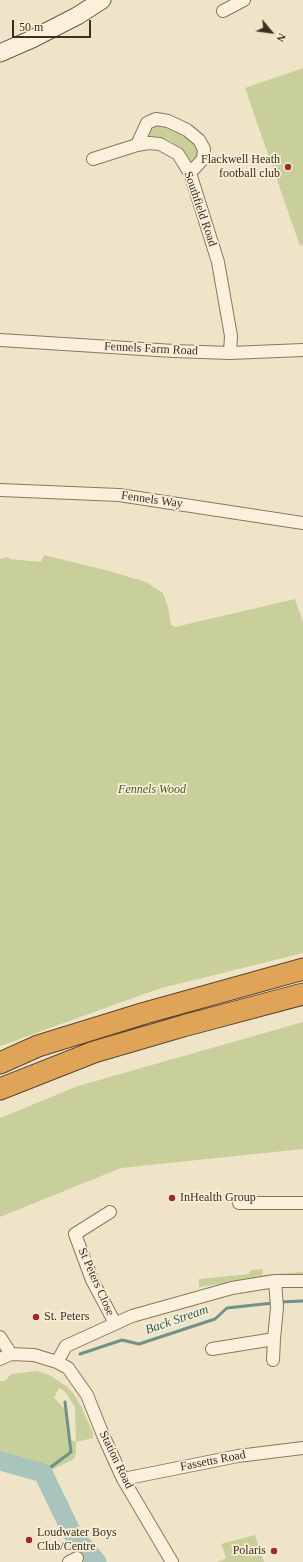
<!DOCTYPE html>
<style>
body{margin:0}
#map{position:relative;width:303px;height:1562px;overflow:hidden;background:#f0e4c8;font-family:"Times New Roman",serif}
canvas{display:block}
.north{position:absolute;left:251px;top:12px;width:40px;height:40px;-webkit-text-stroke:3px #f7eed8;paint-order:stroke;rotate:119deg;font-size:11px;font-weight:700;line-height:16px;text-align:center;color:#3d2e20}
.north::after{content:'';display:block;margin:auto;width:14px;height:18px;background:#3d2e20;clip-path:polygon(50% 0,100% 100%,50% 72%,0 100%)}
.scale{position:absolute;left:12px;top:20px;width:79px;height:18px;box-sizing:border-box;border:2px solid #3d2e20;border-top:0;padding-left:5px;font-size:12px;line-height:14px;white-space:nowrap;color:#3d2e20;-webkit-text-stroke:3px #f7eed8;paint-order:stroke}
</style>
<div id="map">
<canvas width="303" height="1562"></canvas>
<div class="north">N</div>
<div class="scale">50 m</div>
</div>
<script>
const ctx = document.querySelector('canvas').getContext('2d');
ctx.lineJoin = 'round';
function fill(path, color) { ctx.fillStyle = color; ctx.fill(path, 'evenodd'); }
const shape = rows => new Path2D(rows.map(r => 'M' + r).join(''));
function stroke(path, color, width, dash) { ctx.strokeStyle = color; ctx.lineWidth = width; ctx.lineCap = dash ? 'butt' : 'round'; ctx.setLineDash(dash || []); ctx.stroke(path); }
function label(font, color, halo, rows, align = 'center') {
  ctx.font = font + ' "Times New Roman",serif'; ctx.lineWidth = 3.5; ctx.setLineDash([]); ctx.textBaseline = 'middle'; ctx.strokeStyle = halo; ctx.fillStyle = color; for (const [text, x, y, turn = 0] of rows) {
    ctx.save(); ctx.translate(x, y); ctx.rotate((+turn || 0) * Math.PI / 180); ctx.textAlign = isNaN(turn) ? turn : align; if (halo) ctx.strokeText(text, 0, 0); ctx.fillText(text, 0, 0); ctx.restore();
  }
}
const green = shape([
 [303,68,303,245,300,246,245,88],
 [157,124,161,124,184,134,197,148,199,154,197,159,192,162,181,148,167,139,150,137,149,131],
 [44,555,109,571,146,582,163,593,168,607,171,625,175,627,295,599,303,622,303,953,158,989,0,1046,0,559,9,557,9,559,41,562],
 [303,1022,303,1149,121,1168,0,1217,0,1118,78,1086],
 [263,1269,262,1275,303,1272,303,1277,273,1277,199,1287,199,1279,249,1274,250,1270],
 [37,1371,51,1376,66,1386,74,1394,82,1408,93,1433,93,1438,76,1442,76,1454,74,1459,50,1471,46,1471,35,1466,10,1463,0,1464,0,1381,5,1381,11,1374],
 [59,1388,65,1392,75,1407,76,1442,69,1439,67,1411,54,1398],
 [255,1535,264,1562,217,1562,226,1558,221,1544]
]);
const stream = shape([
 [279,1302,303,1301],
 [80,1354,122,1340,139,1344,215,1319,227,1308,273,1303],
 [43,1473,71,1452,65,1402]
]);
const river = shape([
 [0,1461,43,1473,72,1533,97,1562]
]);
const street = shape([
 [223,11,244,0],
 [137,145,147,123,156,119,168,121,187,130,199,140,204,149,203,159,190,173],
 [93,159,137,145,149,143,160,144,178,154,190,173,218,262,231,336,230,353],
 [0,340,174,351,230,353,303,350],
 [0,490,119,495,303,523],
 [239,1203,303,1203],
 [110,1212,75,1234,92,1280,115,1323],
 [0,1337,11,1354],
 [212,1349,274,1339,277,1307,275,1281],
 [0,1359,11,1354,34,1355,57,1362,66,1346,132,1316,232,1288,275,1281,303,1281],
 [273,1360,274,1339],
 [57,1362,68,1368,87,1395,103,1435,123,1479,172,1562],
 [123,1479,238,1456,303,1448],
 [69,1562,77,1558]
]);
const secondary = shape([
 [0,53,32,39,77,16,102,0]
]);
const highway = shape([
 [0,1063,38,1046,145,1013,303,969],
 [0,1089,94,1052,183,1026,303,994]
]);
const markers = [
 [288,167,4,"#9e2a2b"],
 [172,1198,4,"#9e2a2b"],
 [36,1317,4,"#9e2a2b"],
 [29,1540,4,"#9e2a2b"],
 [274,1551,4,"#9e2a2b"]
];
const poiNames = [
 ["Flackwell Heath",280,160,"right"],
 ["football club",280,174,"right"],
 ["InHealth Group",180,1198],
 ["St. Peters",44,1317],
 ["Loudwater Boys",37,1533],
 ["Club/Centre",37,1547],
 ["Polaris",266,1551,"right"]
];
const streetNames = [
 ["Southfield Road",200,209,71],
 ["Fennels Farm Road",151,349,3],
 ["Fennels Way",152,500,8],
 ["St Peters Close",96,1282,66],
 ["Station Road",116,1460,64],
 ["Fassetts Road",213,1461,-11]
];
const parkNames = [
 ["Fennels Wood",152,790]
];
const waterNames = [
 ["Back Stream",177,1320,-19]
];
fill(green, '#c9cf9b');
stroke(stream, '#6f938a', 3);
stroke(river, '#a9c4bc', 19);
stroke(street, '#8d765c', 14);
stroke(secondary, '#6f573f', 19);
stroke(highway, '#5b4430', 23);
stroke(street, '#faf1dc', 12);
stroke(secondary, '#faf1dc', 17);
stroke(highway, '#e0a458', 21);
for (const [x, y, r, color] of markers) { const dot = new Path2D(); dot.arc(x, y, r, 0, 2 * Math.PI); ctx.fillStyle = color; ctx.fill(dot); stroke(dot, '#f7eed8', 1.5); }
label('12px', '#3d2e20', '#f7eed8', poiNames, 'left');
label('12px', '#3d2e20', '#f7eed8', streetNames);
label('italic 12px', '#4d5a26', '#f7eed8', parkNames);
label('italic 13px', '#2f5d5a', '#f7eed8', waterNames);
</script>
